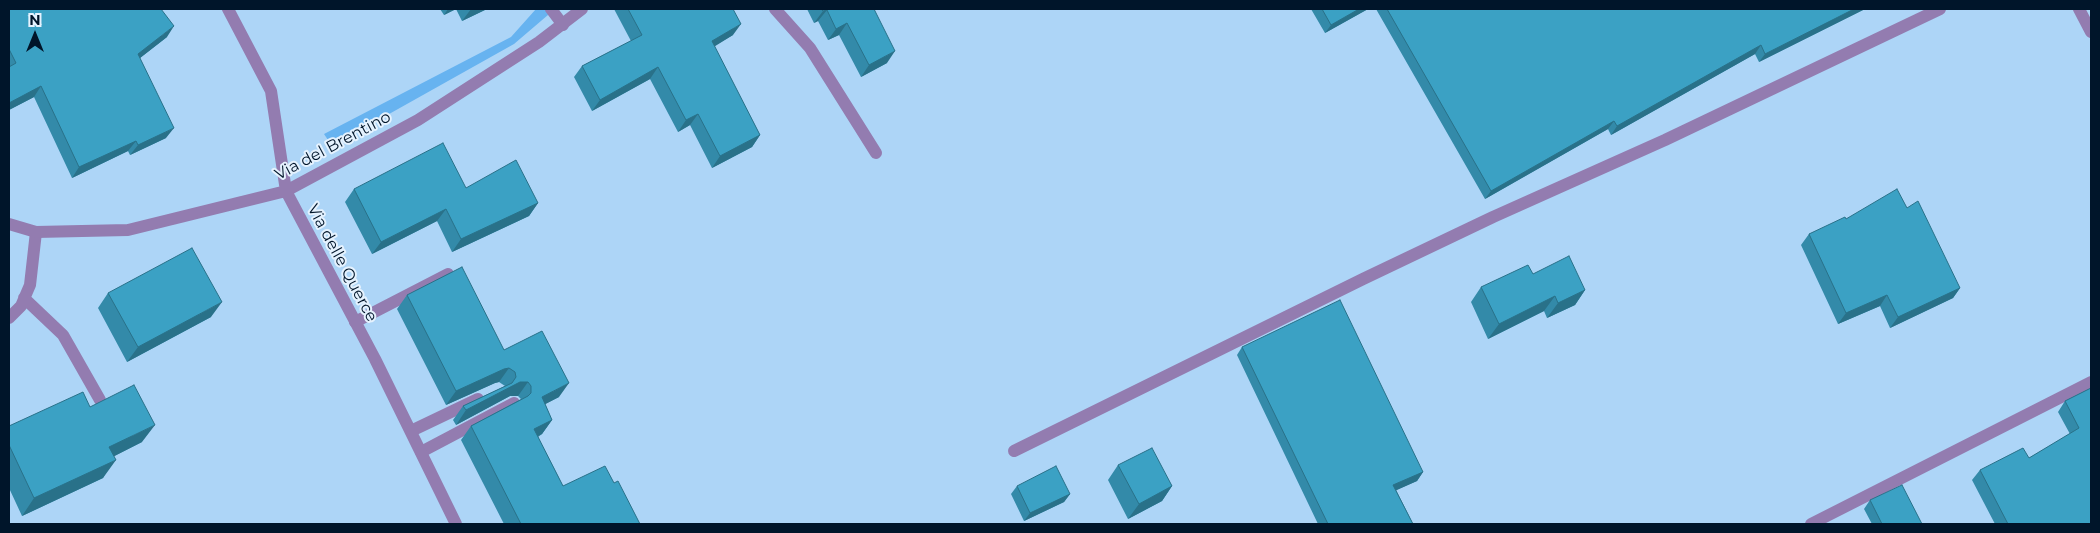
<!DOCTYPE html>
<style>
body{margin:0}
#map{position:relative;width:2100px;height:533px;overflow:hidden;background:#add5f7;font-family:Montserrat,sans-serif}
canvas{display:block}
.frame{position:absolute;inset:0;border:10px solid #00152a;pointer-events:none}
.north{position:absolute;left:10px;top:10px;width:50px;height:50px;-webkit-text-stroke:4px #e5f2fe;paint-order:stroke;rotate:0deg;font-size:14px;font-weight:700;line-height:20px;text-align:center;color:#00152a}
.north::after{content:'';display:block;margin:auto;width:18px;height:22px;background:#00152a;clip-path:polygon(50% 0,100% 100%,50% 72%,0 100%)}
</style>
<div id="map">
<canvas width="2100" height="533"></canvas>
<div class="frame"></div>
<div class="north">N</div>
</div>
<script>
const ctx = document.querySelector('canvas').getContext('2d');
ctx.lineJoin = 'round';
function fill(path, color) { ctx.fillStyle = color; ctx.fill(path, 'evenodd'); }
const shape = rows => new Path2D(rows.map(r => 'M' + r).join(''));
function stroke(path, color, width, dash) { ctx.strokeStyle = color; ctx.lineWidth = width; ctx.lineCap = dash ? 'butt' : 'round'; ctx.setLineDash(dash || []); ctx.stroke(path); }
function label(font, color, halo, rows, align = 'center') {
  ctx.font = font + ' Montserrat,sans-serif'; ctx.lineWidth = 4; ctx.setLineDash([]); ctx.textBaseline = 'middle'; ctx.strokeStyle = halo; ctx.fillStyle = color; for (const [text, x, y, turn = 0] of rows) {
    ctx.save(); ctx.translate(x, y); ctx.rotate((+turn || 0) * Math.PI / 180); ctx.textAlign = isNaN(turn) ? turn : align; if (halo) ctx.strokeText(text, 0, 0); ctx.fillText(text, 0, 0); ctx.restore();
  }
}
const water = shape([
 [536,9,555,9,514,44,332,146,324,134,511,37]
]);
const lane = shape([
 [551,9,563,25],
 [775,9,810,48,876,153],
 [24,298,63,335,100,400],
 [9,318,21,306,30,285,36,232],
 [355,322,448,274],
 [411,431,478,399],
 [421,452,514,403],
 [1811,524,2091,382]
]);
const street = shape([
 [228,9,271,91,286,191,375,359,456,524],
 [2079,9,2091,32],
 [9,224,36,232,128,230,286,191,418,120,539,42,582,9],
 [1014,451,1363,279,1493,217,1665,140,1940,9]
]);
const wall = shape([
 [9,9,167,37,140,58,166,138,130,155,128,151,72,178,34,97,9,110],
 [440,9,487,9,462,21,456,9,444,15],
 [614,9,733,9,733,35,714,46,760,135,752,147,712,168,690,125,678,132,650,79,592,111,574,77,582,66,631,41],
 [807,9,874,9,887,63,861,77,839,35,828,40,818,21,814,23],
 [1311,9,1368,9,1325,33],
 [1376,9,1865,9,1759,62,1755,54,1611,135,1608,129,1485,199],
 [466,188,538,203,529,216,452,252,437,221,372,254,345,202,354,189],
 [1907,208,1960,288,1953,298,1890,328,1880,306,1838,324,1801,245,1809,234,1846,219],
 [1533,274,1585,290,1575,305,1547,318,1544,311,1488,339,1471,302,1481,287],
 [108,293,211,317,127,362,98,308],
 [407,295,504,350,559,397,545,404,552,420,542,434,538,437,563,486,614,483,640,524,504,524,461,440,471,426,521,399,518,396,510,396,456,425,453,420,463,406,505,386,499,382,495,383,446,405,397,309],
 [1242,347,1423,472,1417,481,1396,490,1413,524,1318,524,1237,355],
 [2091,388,2091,524,1995,524,1972,480,1980,470,2029,458,2070,434,2058,412,2065,401],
 [90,407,142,442,114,456,103,478,22,516,9,488,9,426],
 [1118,465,1172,486,1162,501,1128,519,1108,480],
 [1017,486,1070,494,1064,502,1024,521,1011,494],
 [1870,500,1922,524,1872,524,1864,509]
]);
const shadedWall = shape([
 [448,9,456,9,444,15],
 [471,9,487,9,462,21],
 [1359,9,1368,9,1325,33,1331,25],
 [1854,9,1865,9,1759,62,1765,54],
 [827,10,818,21,814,23,823,11],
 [847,23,839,35,828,40,836,29],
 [741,24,733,35,704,53,712,41],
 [174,26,167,37,131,65,138,54],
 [1761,45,1755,54,1611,135,1617,126],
 [895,51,887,63,861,77,869,65],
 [658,67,650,79,592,111,600,100],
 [41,86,34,97,9,110,9,103],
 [698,114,690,125,678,132,686,120],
 [1614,121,1608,129,1485,199,1491,191],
 [174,128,166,138,130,155,138,145],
 [760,135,752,147,712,168,720,156],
 [136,141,128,151,72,178,79,167],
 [538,203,529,216,452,252,461,239],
 [446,209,437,221,372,254,381,242],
 [1960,288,1953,298,1890,328,1898,317],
 [1585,290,1575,305,1547,318,1558,303],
 [1887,295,1880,306,1838,324,1846,313],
 [1555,296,1544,311,1488,339,1499,324],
 [222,302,211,317,127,362,138,347],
 [509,368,499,382,495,383,446,405,456,391,504,369],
 [520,382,528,382,518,396,510,396,456,425,466,410],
 [569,383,559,397,532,411,542,397],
 [552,420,542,434,524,443,534,429],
 [155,425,142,442,97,465,109,447],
 [116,460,103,478,22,516,34,498],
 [1423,472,1417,481,1388,494,1393,485],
 [1172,486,1162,501,1128,519,1139,504],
 [1070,494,1064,502,1024,521,1030,513]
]);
const building = shape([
 [9,9,161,9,174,26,138,54,174,128,138,145,136,141,79,167,41,86,9,103,9,67,16,63,9,49,9,9],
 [628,9,733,9,741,24,712,41,760,135,720,156,698,114,686,120,658,67,600,100,582,66,642,35,628,9],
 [821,9,874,9,895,51,869,65,847,23,836,29,827,10,823,11,821,9],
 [1322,9,1359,9,1331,25,1322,9],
 [1387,9,1854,9,1765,54,1761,45,1617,126,1614,121,1491,191,1387,9],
 [443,143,466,188,516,160,538,203,461,239,446,209,381,242,354,189,443,143],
 [1897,189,1907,208,1918,201,1960,288,1898,317,1887,295,1846,313,1809,234,1845,217,1846,219,1897,189],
 [192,248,222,302,138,347,108,293,192,248],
 [1569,256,1585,290,1558,303,1555,296,1499,324,1481,287,1528,265,1533,274,1569,256],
 [462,267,504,350,542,331,569,383,542,397,552,420,534,429,563,486,605,466,614,483,618,481,640,524,521,524,471,426,528,396,531,393,531,386,528,382,520,382,466,410,463,406,512,383,516,377,515,372,509,368,504,369,456,391,407,295,462,267],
 [1340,300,1423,472,1393,485,1413,524,1328,524,1242,347,1340,300],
 [134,385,155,425,109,447,116,460,34,498,9,445,9,426,83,392,90,407,134,385],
 [2091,388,2091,524,2008,524,1980,470,2023,448,2029,458,2079,428,2065,401,2091,388],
 [1152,448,1172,486,1139,504,1118,465,1152,448],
 [1056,466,1070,494,1030,513,1017,486,1056,466],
 [1902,485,1922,524,1882,524,1870,500,1902,485]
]);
const streetNames = [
 ["Via del Brentino",333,146,-28],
 ["Via delle Querce",342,263,62]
];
fill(water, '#67b3f0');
stroke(lane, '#937cb0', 12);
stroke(street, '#937cb0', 12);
fill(wall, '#338aa9');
fill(shadedWall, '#297189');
fill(building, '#3ba1c4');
stroke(building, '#297189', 1);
label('16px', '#00152a', '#e5f2fe', streetNames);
</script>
